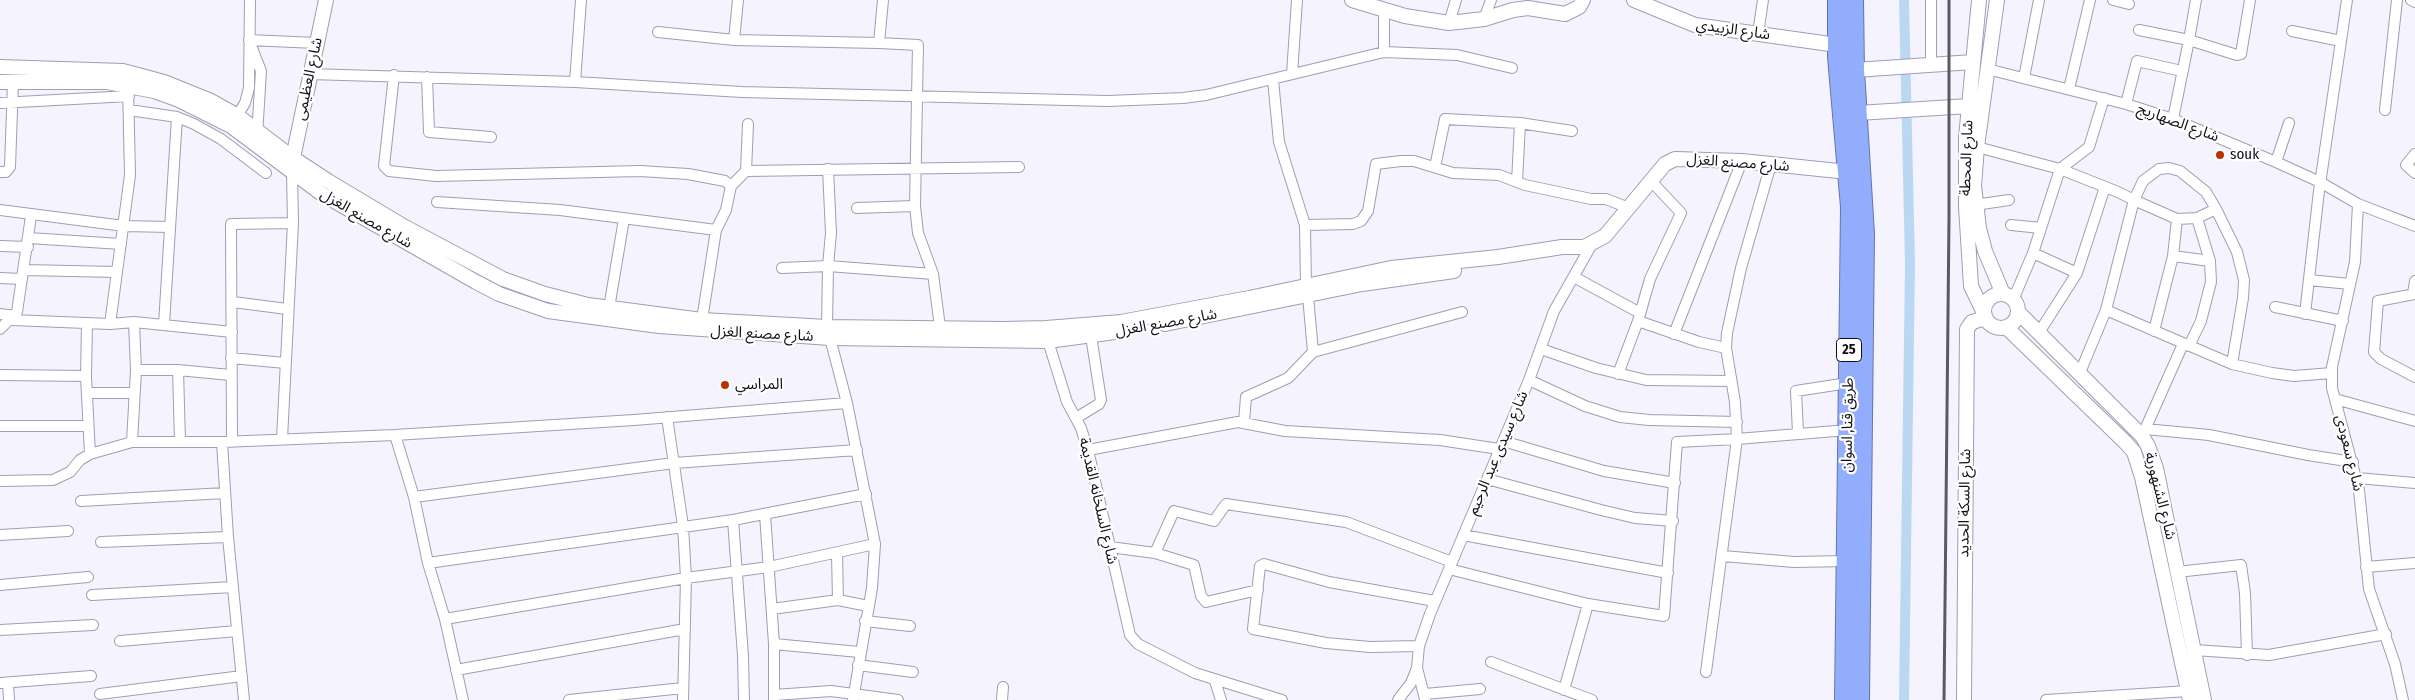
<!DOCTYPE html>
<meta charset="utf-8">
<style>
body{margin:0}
canvas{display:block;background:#f5f4fe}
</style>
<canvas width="2415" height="700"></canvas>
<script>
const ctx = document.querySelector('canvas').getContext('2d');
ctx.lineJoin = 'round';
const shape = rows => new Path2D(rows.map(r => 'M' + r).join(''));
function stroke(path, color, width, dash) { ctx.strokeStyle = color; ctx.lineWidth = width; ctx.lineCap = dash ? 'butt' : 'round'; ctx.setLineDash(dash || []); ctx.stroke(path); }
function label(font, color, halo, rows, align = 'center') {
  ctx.font = font + ' "Fira Sans Condensed","Noto Sans Arabic",sans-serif'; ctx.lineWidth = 4.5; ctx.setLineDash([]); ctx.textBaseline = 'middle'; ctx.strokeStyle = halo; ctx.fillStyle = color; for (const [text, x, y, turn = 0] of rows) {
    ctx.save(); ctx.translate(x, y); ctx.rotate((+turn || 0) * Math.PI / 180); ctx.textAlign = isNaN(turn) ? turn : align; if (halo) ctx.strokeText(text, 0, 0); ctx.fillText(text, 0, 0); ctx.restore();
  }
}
const canal = shape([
 [1904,0,1910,264,1904,700]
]);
const street = shape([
 [1931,0,1931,65],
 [2113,0,2129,4],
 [2411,0,2415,2],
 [1384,11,1384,52],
 [1484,19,1491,0],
 [1449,23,1456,0],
 [2139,30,2189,40,2196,0],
 [2292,31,2341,41],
 [658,32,734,40,879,43,918,45,915,206,918,233,933,274,940,327],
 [1758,34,1763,0],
 [249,40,316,43],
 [734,40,738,0],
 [250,43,261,71,257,136],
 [879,43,883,0],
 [1987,69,2126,104,2173,119,2276,162,2320,182,2358,204,2415,226],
 [310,74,575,82,742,92,1108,101,1183,98,1206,95,1384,52,1457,55,1512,68],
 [1292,74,1297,0],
 [394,75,384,166,389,171,436,176,640,171,688,174,725,181,731,186],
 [427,77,429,132,491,137],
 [2024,78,2039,0],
 [1273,80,1279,142,1305,225,1306,287],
 [575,82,581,0],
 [2069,89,2090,0],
 [0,103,129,96],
 [2126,104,2137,61,2182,71],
 [129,110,177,117,194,124,221,139,266,173],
 [2385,110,2397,0],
 [2173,119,2189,40,2237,55,2241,54,2250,0],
 [234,121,245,103,249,88,250,0],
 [1977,147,2060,169,2118,192,2134,200,2177,219,2197,218,2216,209,2206,192,2180,171,2169,168,2159,169,2143,181,2134,200,2106,310,2079,375],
 [2415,154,2406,165,2415,173],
 [2276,162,2289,123],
 [1435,167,1445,119,1520,123,1572,131],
 [746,171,1019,167],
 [0,172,6,172,10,167,13,82],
 [1517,182,1520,123],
 [437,202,560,210,716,230],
 [2358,204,2355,262,2332,367,2332,388,2359,490,2369,589,2395,664,2403,700],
 [1975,205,2009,200],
 [857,208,915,206],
 [2216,209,2237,252,2244,280,2243,298,2232,364,2272,373,2294,376,2332,373],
 [0,210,124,226,170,227],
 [1305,225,1353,224,1361,221,1368,211,1376,164,1401,161,1414,161,1453,173,1499,175,1525,185,1591,199,1606,199,1629,208],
 [2011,225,2041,228],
 [29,238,121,244],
 [0,246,28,247],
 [2033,253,2077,273],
 [2173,256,2210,261],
 [782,268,828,266,933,274],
 [24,270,117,272],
 [1574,277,1640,313],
 [0,278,22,279],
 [2309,280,2350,284],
 [2413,294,2415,281],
 [2415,294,2378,301,2374,352,2381,359,2415,377],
 [1308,296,1313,352],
 [2013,300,2033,253,2060,169,2089,147,2104,98],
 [233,302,287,309],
 [2275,307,2343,321],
 [609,308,624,219],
 [2106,310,2232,364],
 [0,314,16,316],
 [2305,314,2319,191,2347,0],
 [12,320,110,324,134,322,232,332],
 [702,320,716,230,726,210,731,186,746,171,748,124],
 [1638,321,1699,342,1726,348],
 [87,323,86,376,90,454],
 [110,324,130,175,128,85],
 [164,324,177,117],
 [827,327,828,266,831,233,828,169],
 [0,329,17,312,31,216],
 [2154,331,2173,256,2177,219],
 [1674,334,1742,161],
 [2038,334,2077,273,2105,187],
 [1048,341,1067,402,1081,428,1088,450,1130,635,1138,644,1195,673,1282,700],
 [2189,346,2201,321,2211,282,2210,261,2197,218],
 [1541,349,1596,368,1646,380,1731,381],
 [231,358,285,363],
 [136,370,178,370,230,375],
 [178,370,180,442],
 [1618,374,1638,321,1650,279,1681,213,1651,181],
 [0,375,86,376],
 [1529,380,1585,406,1620,417,1649,420,1737,422],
 [87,393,134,393],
 [2335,399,2415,421],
 [847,403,875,544,872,588,853,700],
 [667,417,683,526,686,578,683,700],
 [1076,418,1099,404,1101,400,1091,336],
 [1244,422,1246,397,1288,378,1313,352,1462,312],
 [0,426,87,426],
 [2145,429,2209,435,2308,455,2353,462],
 [1798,433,1796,391,1848,383],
 [2143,434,2183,344],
 [282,439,293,223,292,173],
 [1503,441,1604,471,1675,483],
 [132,442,136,370,134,322],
 [222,442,228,537,244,700],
 [232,442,231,224,293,223],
 [1088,450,1238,422,1285,431,1440,440,1499,449],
 [2357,478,2415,483],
 [1487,479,1601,510,1635,518,1673,521],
 [0,481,53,480,70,472,80,460,90,454,132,442,222,442,395,435],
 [414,497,674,463,857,450],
 [81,501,225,493],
 [765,514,774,644,774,700],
 [733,520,743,656,744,700],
 [0,535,68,531],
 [1463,535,1668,573],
 [101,542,228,537],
 [1110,547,1155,553,1194,565,1201,596,1206,602,1258,590],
 [1155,553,1174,511,1214,521,1226,504,1346,522,1452,562],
 [837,554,838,600],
 [1723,556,1794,562,1847,561],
 [428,563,733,520,866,494],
 [2366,567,2415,563],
 [1449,569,1588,604,1664,616,1677,442,1737,439,1848,430],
 [2177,572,2241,565,2245,593,2247,655],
 [0,585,88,577],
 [92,595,233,587],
 [772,609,838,600,868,606],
 [445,619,686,578,769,567,875,544],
 [865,621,910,626],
 [0,630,93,625],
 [120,641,237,631],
 [774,644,859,652],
 [1419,646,1370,647,1326,643,1253,629,1260,566,1264,564,1329,582,1435,601],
 [2194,650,2269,655,2386,634],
 [1491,662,1592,700],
 [858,665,913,672],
 [1417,668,1425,699],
 [456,670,685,629],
 [1706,672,1737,439,1735,402,1726,348,1727,333,1741,268,1771,164],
 [1215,681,1221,700],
 [0,683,91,676],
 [8,683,9,700],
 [1564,690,1588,604],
 [100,694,242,676],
 [1425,694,1480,689],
 [774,695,831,691,898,700],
 [463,700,445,619,428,563,414,497,395,435,634,420,847,403,830,338],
 [569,700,683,688],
 [1002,700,1003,687],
 [1398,700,1411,683,1417,668,1419,646,1430,614,1529,380,1554,311,1592,244],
 [2046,700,2188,691]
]);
const secondary = shape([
 [1352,0,1405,16,1449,23,1484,19,1513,10,1528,8,1565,14,1579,7,1583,0],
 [1634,0,1695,25,1837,45],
 [1979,0,1966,138,1966,207,1971,286,1984,313],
 [1997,0,1977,147,1974,186,1979,228,1985,251,2003,294],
 [0,67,123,71,164,82,211,101,238,116,293,158,328,181,405,227,503,279,545,294,588,305,702,320,827,327,1003,329,1046,328,1121,322,1249,298,1391,268,1498,257,1562,247,1584,247,1605,236,1665,164,1675,159,1742,161,1848,172],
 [1855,70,1973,62],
 [0,82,107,82,154,91,179,100,231,126,322,194,476,282,499,294,548,311,659,326,830,338,1048,341,1122,331],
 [1858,113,1969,106],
 [293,158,326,0],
 '1984 311a17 17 0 1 1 34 0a17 17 0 1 1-34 0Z',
 [2018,312,2142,436,2148,446,2156,468,2204,700],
 [1165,324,1362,284,1454,271],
 [2006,327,2125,442,2134,452,2142,477,2190,700],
 [1964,700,1967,329,1972,322,1986,318]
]);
const highway = shape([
 [1837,0,1837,57,1850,207,1844,700],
 [1854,0,1855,70,1865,234,1860,700]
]);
const rail = shape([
 [1944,700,1949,218,1949,0]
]);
const markers = [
 [2220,155,5,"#ba3200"],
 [725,385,5,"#ba3200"]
];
const shields = [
 [1849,350,25]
];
const shieldNames = [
 ["25",1849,350]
];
const streetNames = [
 ["شارع الزبيدي",1733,30,8],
 ["شارع العظيمى",309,79,-78],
 ["شارع الصهاريج",2178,123,20],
 ["شارع المحطة",1967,158,-88],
 ["شارع مصنع الغزل",1738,163,4],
 ["شارع مصنع الغزل",366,219,30],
 ["شارع مصنع الغزل",1166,323,-10],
 ["شارع مصنع الغزل",762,334,3],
 ["طريق قنا, اسوان",1848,425,-89],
 ["شارع سيدى عبد الرحيم",1498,453,-67],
 ["شارع سعودى",2349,453,76],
 ["شارع الشنهورية",2160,496,76],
 ["شارع السلخانه القديمة",1098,501,77],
 ["شارع السكة الحديد",1965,503,-89]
];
const poiNames = [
 ["souk",2230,155],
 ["المراسي",735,385]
];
stroke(canal, '#bbd8f3', 10);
stroke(street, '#a09db5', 12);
stroke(secondary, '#a09db5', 16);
stroke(highway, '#6576ac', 20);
stroke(street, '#fff', 10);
stroke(secondary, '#fff', 14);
stroke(highway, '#92adfc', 18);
stroke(rail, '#5b5a62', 3);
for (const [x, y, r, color] of markers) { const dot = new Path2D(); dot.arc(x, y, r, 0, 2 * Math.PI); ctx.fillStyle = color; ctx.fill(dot); stroke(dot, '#fff', 2); }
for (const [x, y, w] of shields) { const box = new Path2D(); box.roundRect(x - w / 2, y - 11.5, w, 23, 4); ctx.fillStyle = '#fff'; ctx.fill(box); stroke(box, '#111018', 1); }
label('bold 14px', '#111018', null, shieldNames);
label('15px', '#111018', '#fff', streetNames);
label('15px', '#111018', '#fff', poiNames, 'left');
</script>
